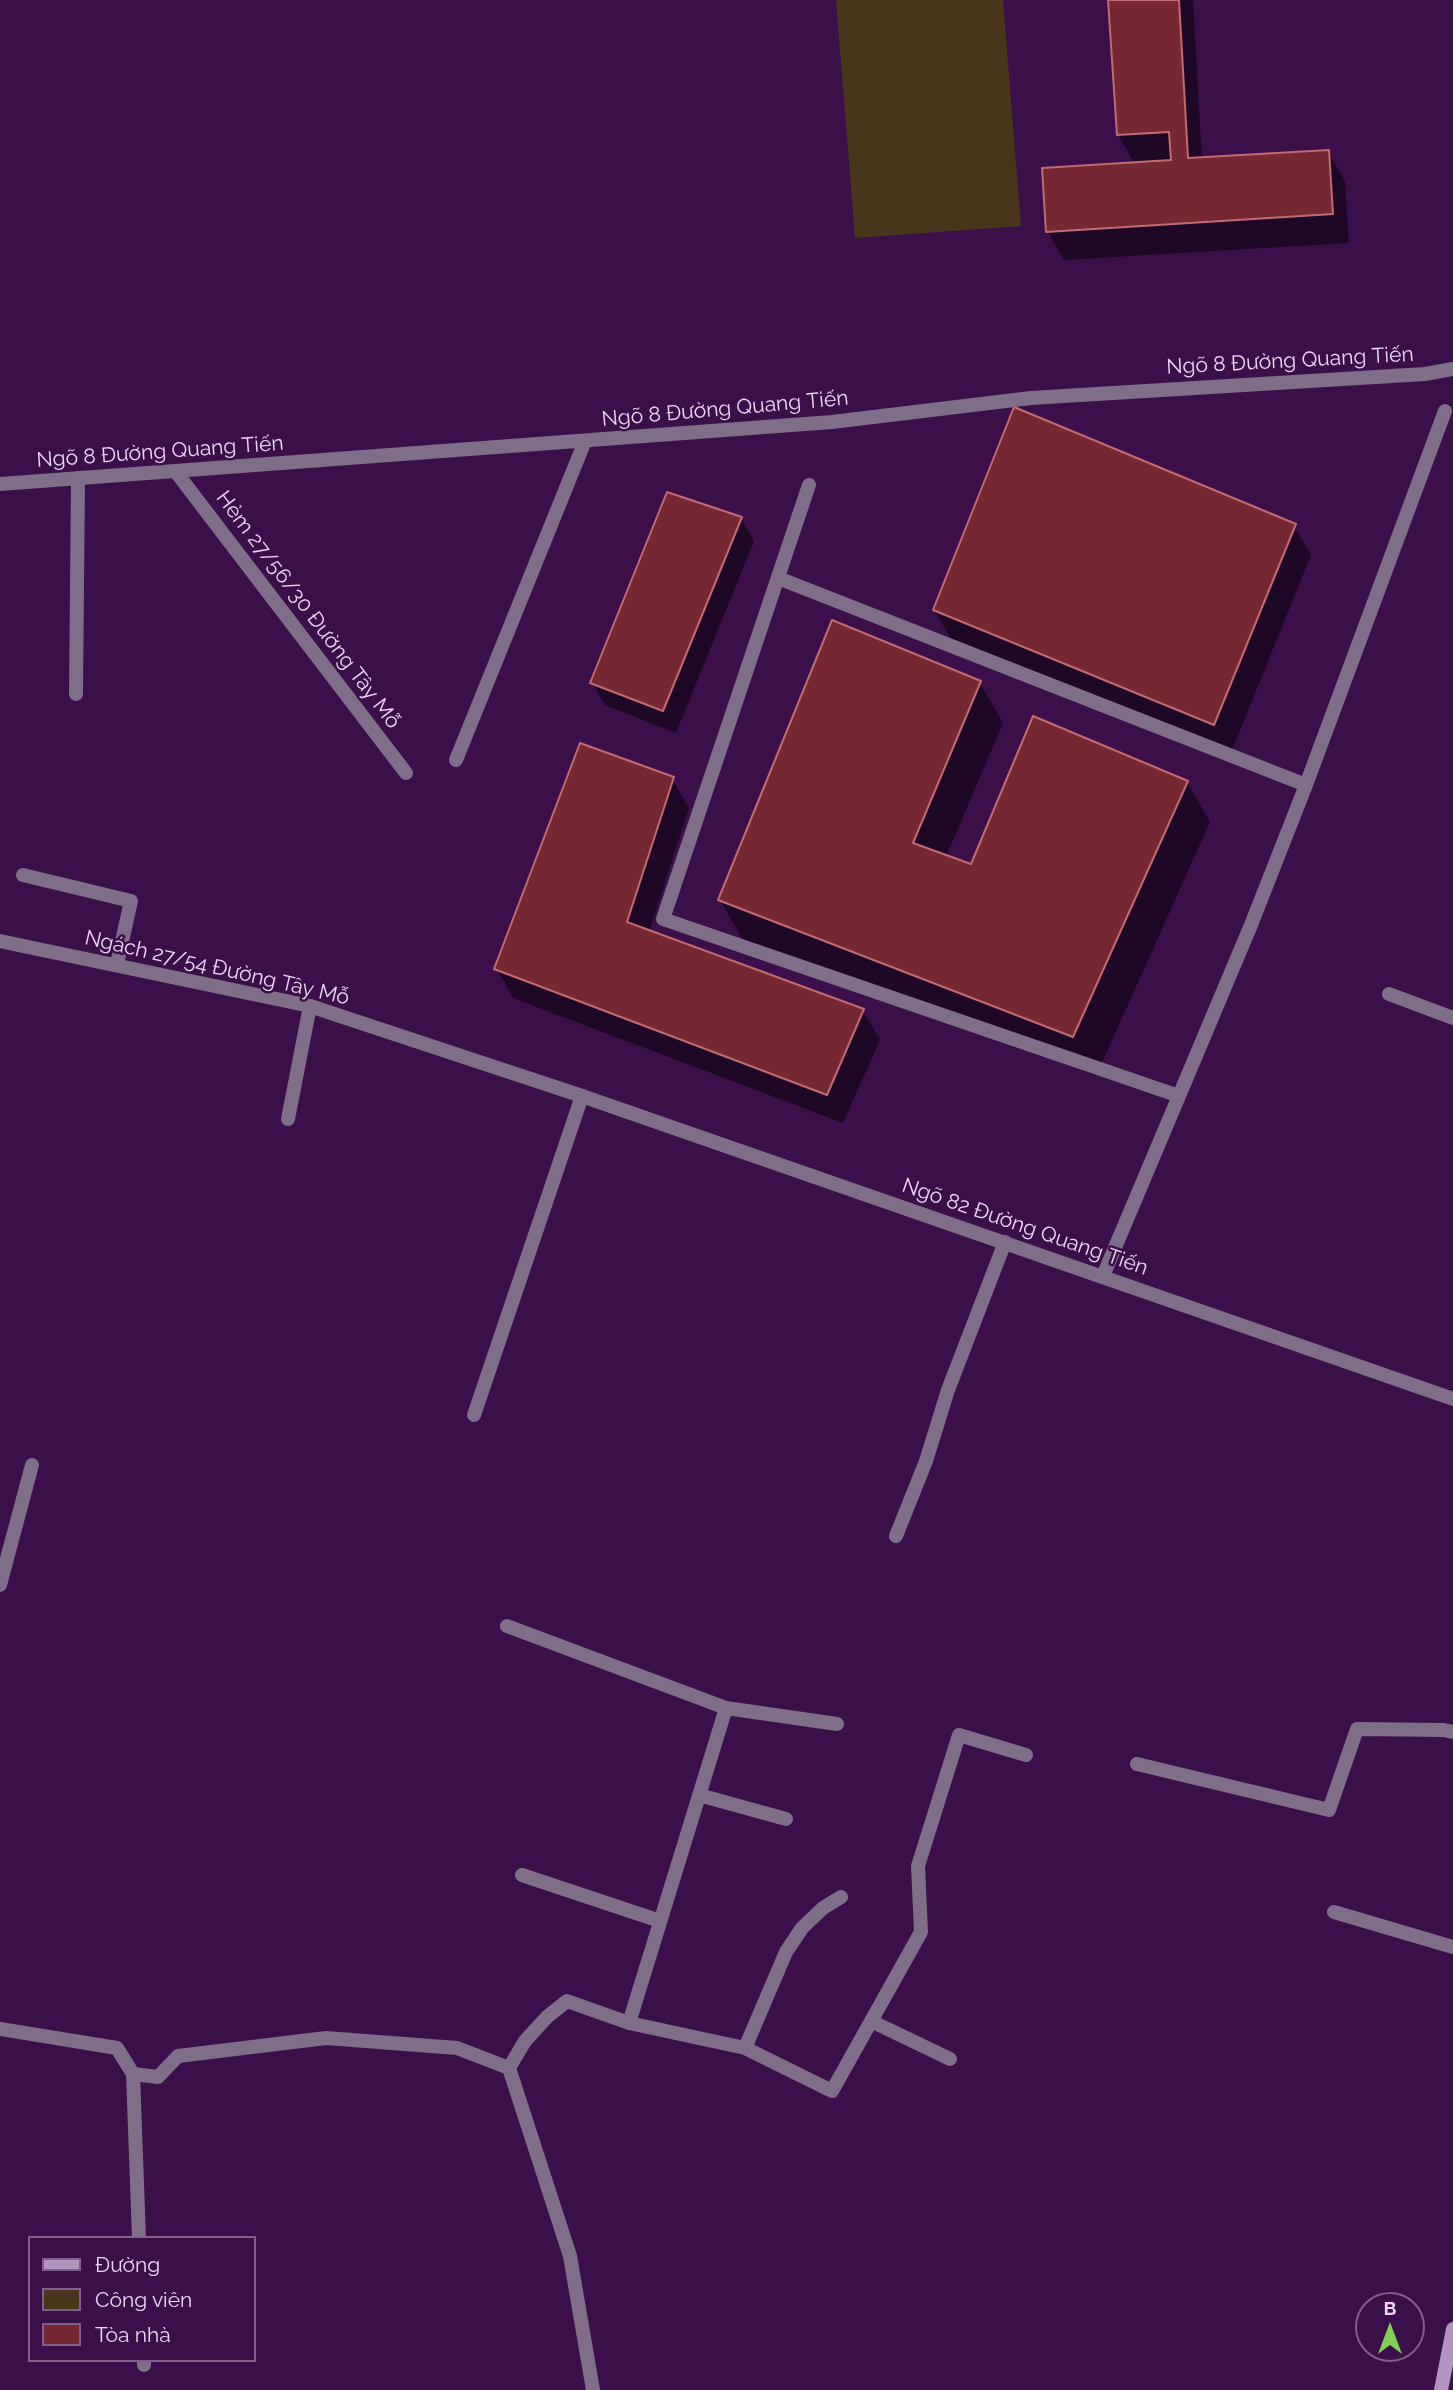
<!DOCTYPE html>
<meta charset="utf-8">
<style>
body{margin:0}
#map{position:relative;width:1453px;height:2390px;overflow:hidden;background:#3b0f4a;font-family:Raleway,sans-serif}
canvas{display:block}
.legend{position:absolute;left:28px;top:2236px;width:228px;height:126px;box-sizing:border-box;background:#3b0f4a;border:2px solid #825e8f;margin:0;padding:9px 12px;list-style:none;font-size:21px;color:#ecd4f7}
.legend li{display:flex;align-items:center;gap:14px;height:35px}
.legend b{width:35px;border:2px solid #825e8f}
.north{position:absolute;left:1355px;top:2292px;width:70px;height:70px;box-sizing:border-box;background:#3b0f4a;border:2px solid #825e8f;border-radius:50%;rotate:0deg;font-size:19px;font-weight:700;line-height:28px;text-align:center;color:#ecd4f7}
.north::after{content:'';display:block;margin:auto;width:24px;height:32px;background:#80d051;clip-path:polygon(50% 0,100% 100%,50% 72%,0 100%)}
</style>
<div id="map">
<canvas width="1453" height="2390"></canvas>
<ul class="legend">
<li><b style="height:9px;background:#b394c1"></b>Đường</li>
<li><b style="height:19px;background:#493519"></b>Công viên</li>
<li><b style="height:19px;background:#752832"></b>Tòa nhà</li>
</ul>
<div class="north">B</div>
</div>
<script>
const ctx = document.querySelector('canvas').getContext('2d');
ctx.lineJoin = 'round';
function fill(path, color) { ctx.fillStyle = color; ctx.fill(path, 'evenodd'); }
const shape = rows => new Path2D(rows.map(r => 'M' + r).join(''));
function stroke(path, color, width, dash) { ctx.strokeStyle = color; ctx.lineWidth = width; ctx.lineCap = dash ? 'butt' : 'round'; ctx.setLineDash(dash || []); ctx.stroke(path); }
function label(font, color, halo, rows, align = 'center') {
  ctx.font = font + ' Raleway,sans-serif'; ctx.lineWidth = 5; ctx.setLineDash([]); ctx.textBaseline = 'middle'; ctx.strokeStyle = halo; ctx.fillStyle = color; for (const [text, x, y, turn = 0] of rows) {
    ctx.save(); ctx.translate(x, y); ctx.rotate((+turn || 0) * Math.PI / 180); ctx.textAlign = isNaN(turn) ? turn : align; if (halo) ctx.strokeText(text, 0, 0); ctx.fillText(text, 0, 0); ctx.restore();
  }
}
const green = shape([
 [836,0,1003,0,1021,226,855,238]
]);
const shadow = shape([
 [1110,0,1193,0,1202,159,1328,152,1345,181,1349,243,1064,260,1047,231,1135,164,1118,135],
 [741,518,754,541,676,733,605,705,592,682],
 [1294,526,1311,555,1231,753,951,639,934,610],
 [980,683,1003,723,946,857,972,867,1187,782,1210,822,1096,1076,743,940,720,900],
 [672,779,689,808,649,932,863,1011,880,1040,843,1123,513,998,496,968]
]);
const building = shape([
 [1108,0,1179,0,1188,158,1329,150,1333,214,1046,232,1042,168,1171,160,1169,132,1117,135,1108,0],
 [1014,407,1296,524,1214,725,933,610,1014,407],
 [667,492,742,517,663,711,590,683,667,492],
 [832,620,981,681,913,843,971,864,1033,716,1188,781,1073,1037,718,900,832,620],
 [580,743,674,777,627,922,864,1009,827,1095,494,969,580,743]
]);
const lane = shape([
 [176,472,406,773],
 [809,485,663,919,1179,1096,1251,925,1306,785,1445,411],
 [778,578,1306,785],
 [76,694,78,478],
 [456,760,585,441],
 [23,875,131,901,117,964],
 [1389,994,1453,1018],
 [288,1119,310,1006],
 [1103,1276,1179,1096],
 [474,1415,582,1096],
 [896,1536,926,1461,948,1390,1005,1242],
 [0,1585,32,1465],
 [507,1626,726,1708,837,1724],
 [1137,1764,1329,1810,1357,1729,1444,1730,1453,1732],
 [699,1795,786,1819],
 [522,1875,660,1921],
 [1334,1912,1453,1947],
 [871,2021,950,2059],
 [629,2023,726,1708],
 [0,2029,117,2048,133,2074,158,2077,178,2056,326,2038,457,2048,509,2068,570,2256,593,2390],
 [745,2048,786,1952,802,1928,823,1908,841,1897],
 [509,2068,525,2041,547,2017,567,2001,629,2023,745,2048,832,2091,921,1932,918,1866,959,1735,1026,1755],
 [133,2074,139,2238],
 [144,2360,144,2365]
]);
const street = shape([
 [0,484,832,422,1031,398,1425,374,1453,369],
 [0,941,310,1006,582,1096,1453,1399]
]);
const secondary = shape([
 [1441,2390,1453,2329]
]);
const streetNames = [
 ["Ngõ 8 Đường Quang Tiến",1290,361,-3],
 ["Ngõ 8 Đường Quang Tiến",725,409,-5],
 ["Ngõ 8 Đường Quang Tiến",160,452,-4],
 ["Hẻm 27/56/30 Đường Tây Mỗ",308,610,53],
 ["Ngách 27/54 Đường Tây Mỗ",217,968,13],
 ["Ngõ 82 Đường Quang Tiến",1025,1227,19]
];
fill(green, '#493519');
fill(shadow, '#0007');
fill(building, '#752832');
stroke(building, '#c06b72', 2);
stroke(lane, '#806d89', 14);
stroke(street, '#806d89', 14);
stroke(secondary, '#b394c1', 14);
label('21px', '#ecd4f7', '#3b0f4a', streetNames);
</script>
